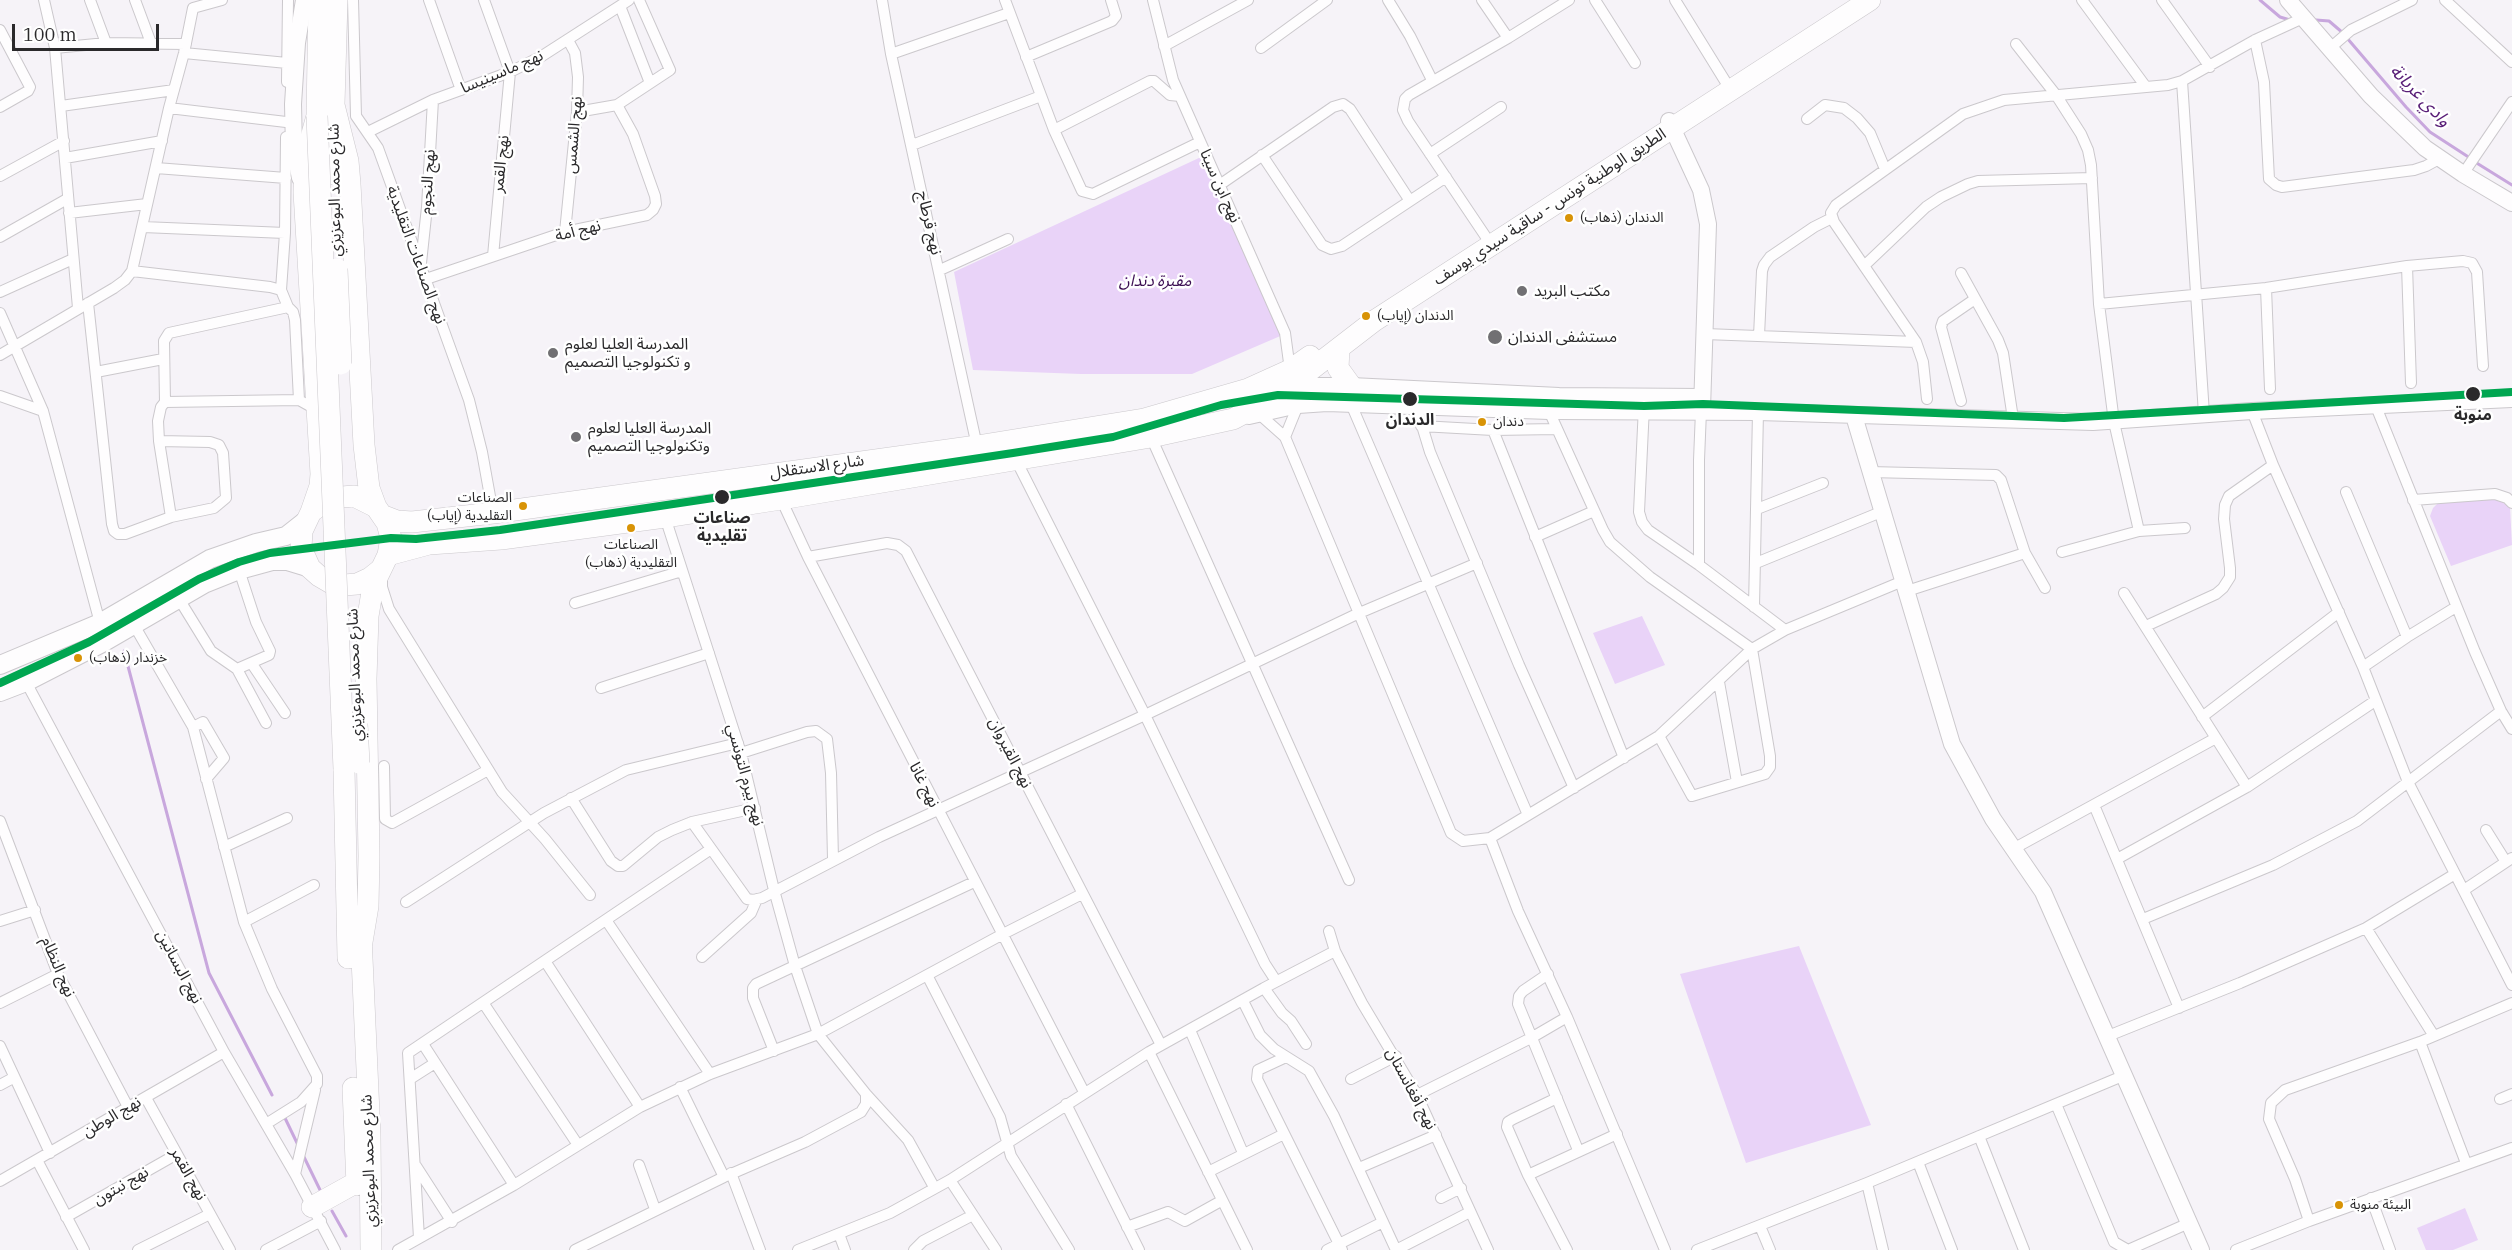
<!DOCTYPE html>
<meta charset="utf-8">
<style>
body{margin:0}
#map{position:relative;width:2512px;height:1250px;overflow:hidden;background:#f6f3f8;font-family:"IBM Plex Serif",serif}
canvas{display:block}
.scale{position:absolute;left:12px;top:24px;width:147px;height:27px;box-sizing:border-box;border:3px solid #2a292b;border-top:0;padding-left:8px;font-size:18px;line-height:21px;white-space:nowrap;color:#2a292b;-webkit-text-stroke:4px #fff;paint-order:stroke}
</style>
<div id="map">
<canvas width="2512" height="1250"></canvas>
<div class="scale">100 m</div>
</div>
<script>
const ctx = document.querySelector('canvas').getContext('2d');
ctx.lineJoin = 'round';
function fill(path, color) { ctx.fillStyle = color; ctx.fill(path, 'evenodd'); }
const shape = rows => new Path2D(rows.map(r => 'M' + r).join(''));
function stroke(path, color, width, dash) { ctx.strokeStyle = color; ctx.lineWidth = width; ctx.lineCap = dash ? 'butt' : 'round'; ctx.setLineDash(dash || []); ctx.stroke(path); }
function label(font, color, halo, rows, align = 'center') {
  ctx.font = font + ' "IBM Plex Serif","Noto Sans Arabic",serif'; ctx.lineWidth = 5; ctx.setLineDash([]); ctx.textBaseline = 'middle'; ctx.strokeStyle = halo; ctx.fillStyle = color; for (const [text, x, y, turn = 0] of rows) {
    ctx.save(); ctx.translate(x, y); ctx.rotate((+turn || 0) * Math.PI / 180); ctx.textAlign = isNaN(turn) ? turn : align; if (halo) ctx.strokeText(text, 0, 0); ctx.fillText(text, 0, 0); ctx.restore();
  }
}
const green = shape([
 [1201,157,1285,334,1192,374,1081,374,973,370,954,272],
 [2494,497,2510,507,2512,545,2451,566,2430,516,2433,508,2438,503],
 [1642,616,1665,665,1615,684,1593,633],
 [1799,946,1871,1125,1746,1163,1680,974],
 [2465,1208,2478,1240,2453,1250,2426,1250,2417,1228]
]);
const stream = shape([
 [2260,0,2280,17,2290,20],
 [2316,20,2329,21,2343,33],
 [2347,38,2406,107,2430,132,2470,158],
 [2475,162,2512,185],
 [124,651,209,973,272,1095],
 [284,1116,298,1145],
 [304,1157,322,1194],
 [332,1211,346,1236]
]);
const street = shape([
 [44,0,55,48,78,308],
 [90,0,106,43],
 [135,0,151,43],
 [353,0,356,116,378,148,469,400,482,452,493,513],
 [429,0,461,90],
 [484,0,510,72,493,256],
 [882,0,891,54,977,446],
 [1005,0,1054,130,1082,191,1093,194,1200,142],
 [1153,0,1173,80,1285,333,1290,370],
 [1388,0,1410,36,1432,80],
 [1482,0,1508,38,1409,95,1405,99,1403,110,1408,121,1492,246],
 [1595,0,1635,63],
 [1675,0,1730,89],
 [2082,0,2146,87],
 [2162,0,2210,67],
 [2445,0,2512,62],
 [620,6,650,83],
 [0,30,30,87,28,91,0,107],
 [1508,38,1569,0],
 [2255,40,2264,82,2269,179,2276,185,2282,187,2414,170,2426,166,2439,159],
 [2016,44,2056,95,2081,134,2088,150,2091,165,2099,304,2114,422,2139,531],
 [1164,46,1248,0],
 [55,48,106,43,186,44],
 [1261,48,1327,0],
 [2329,49,2351,30,2412,0],
 [184,53,287,63],
 [891,54,1009,13],
 [1026,57,1112,21,1116,16,1111,0],
 [2182,81,2204,414],
 [287,82,288,0],
 [617,105,670,70,639,0],
 [61,106,174,90],
 [169,108,286,122],
 [1807,119,1825,105,1844,108,1857,118,1870,133,1885,169],
 [1054,130,1150,81,1154,81,1170,95,1180,96],
 [368,132,433,100,510,72,542,56,629,0],
 [912,145,1041,96],
 [1430,154,1501,107],
 [1262,155,1322,245,1331,249,1342,246,1446,177],
 [65,158,162,141],
 [156,168,286,178],
 [2463,174,2512,102],
 [0,176,64,141],
 [1218,186,1333,107,1343,104,1350,109,1410,201],
 [69,213,147,204],
 [143,227,285,233],
 [565,232,577,112,578,77,575,53,568,40],
 [0,237,67,199],
 [421,263,427,207,433,100],
 [1864,266,1926,207,1941,197,1968,184,1978,181,2092,178],
 [2407,266,2411,383],
 [940,270,1008,239],
 [132,271,270,287,281,290,288,307],
 [1961,273,1998,340,2003,353,2012,412,2011,421],
 [426,279,565,232,647,215,653,210,656,204,655,196,633,134,617,105,577,112],
 [2266,288,2270,389],
 [281,290,285,233,286,137],
 [0,292,73,259],
 [88,303,112,524,114,531,118,534,125,534,171,517,214,508,226,498,223,453,219,445,210,442,159,441,158,421,161,407,165,402,299,400,317,410],
 [2099,304,2266,288,2407,266,2463,261,2472,263,2477,272,2483,366],
 [0,313,43,411,100,623],
 [1705,334,1916,342],
 [1759,336,1762,271,1764,265,1770,257,1814,227,1832,218],
 [0,355,114,288,125,280,132,271,169,108,184,53,193,8,222,0],
 [96,372,163,359],
 [0,396,43,411],
 [1927,399,1923,362,1916,342,1834,222,1831,213,1836,205,1963,114,2004,100,2168,85,2182,81,2255,40,2303,18],
 [1961,401,1941,327,1943,321,1975,299],
 [165,402,164,341,169,333,288,307,293,312,295,320,299,400],
 [1351,404,1528,815],
 [2375,404,2475,652,2501,711,2512,729],
 [1416,406,1430,452,1519,665,1574,788],
 [1644,406,1639,512,1642,522,1648,530,1699,565,1785,630],
 [1549,411,1603,530,1610,542,1650,577,1752,649,1770,756,1770,767,1765,774,1692,796,1659,736],
 [2252,411,2273,465,2363,667,2408,782,2512,985],
 [1258,413,1285,437,1451,833,1463,841,1490,838,1659,736,1752,649,1785,630,1903,581],
 [1421,426,1493,430,1557,429],
 [1493,430,1624,758],
 [1151,437,1349,880],
 [1285,437,1298,405],
 [159,441,171,517],
 [1015,458,1145,715,1265,964,1276,981],
 [779,472,781,499,808,557,1084,1092],
 [1869,472,1996,475,2001,480,2025,553,2045,588],
 [2346,492,2407,637],
 [2413,500,2495,494,2507,498,2512,503],
 [1757,509,1823,483],
 [665,517,741,753,774,890,795,966,818,1034,866,1094,908,1140,934,1187],
 [1535,537,1594,511],
 [2062,552,2139,531,2185,528],
 [808,557,887,543,898,545,906,551,1161,1045],
 [1756,563,1881,512],
 [1699,565,1699,460,1701,411],
 [382,577,382,587,389,609,502,792,545,839,590,895],
 [1907,591,2025,553],
 [2124,593,2247,787],
 [179,599,211,651,237,669,266,723],
 [575,603,682,571],
 [1754,607,1758,412],
 [134,625,193,727,244,922,272,989,317,1076,317,1084,301,1102,266,1124],
 [2146,626,2216,594,2223,588,2230,577,2230,568,2224,519,2225,505,2229,496,2273,465],
 [252,664,285,713],
 [2363,667,2407,637,2456,607],
 [237,669,269,655,270,651,256,622,239,570],
 [26,682,224,1052,295,1174,335,1250],
 [1719,682,1737,782],
 [601,688,709,653],
 [2202,717,2339,612],
 [193,727,203,722,224,758,206,779],
 [741,753,807,732,816,731,827,739,831,773,833,859],
 [384,766,385,819,392,823,488,770],
 [571,798,611,861,618,866,623,866,658,837,672,830,692,822,755,808],
 [2094,805,2179,1008],
 [0,821,58,974,128,1107],
 [692,822,747,899,753,900,762,898,879,837,1145,715,1357,614,1477,563],
 [2486,830,2506,862],
 [1490,838,1518,911,1567,1017,1665,1250],
 [224,847,287,818],
 [2013,849,2216,738],
 [2117,859,2247,787,2375,701],
 [2464,890,2512,858],
 [406,902,544,813,626,770,738,743],
 [2143,919,2273,865,2357,821,2501,711],
 [606,920,710,1074],
 [0,921,35,910],
 [244,922,314,885],
 [2366,928,2434,1036],
 [1329,931,1335,951,1362,1003,1417,1095,1488,1250],
 [702,957,751,913,757,899],
 [545,961,640,1107],
 [1548,974,1523,991,1519,996,1518,1004,1578,1150],
 [927,975,1000,1117,1011,1156,1069,1250],
 [1264,988,1282,1013,1291,1021,1306,1044],
 [1243,1001,1260,1035,1274,1049,1309,1071,1334,1116,1396,1250],
 [0,1003,58,974],
 [484,1004,578,1145],
 [1190,1030,1243,1153],
 [2108,1036,2240,983,2366,928,2455,874],
 [2420,1042,2466,1163],
 [423,1044,514,1185],
 [0,1046,50,1153],
 [774,1051,753,998,753,988,756,984,974,882],
 [1149,1052,1247,1250],
 [1286,1057,1258,1070,1257,1079,1342,1250],
 [410,1079,435,1063],
 [1351,1079,1396,1056],
 [0,1085,13,1078],
 [680,1087,724,1177],
 [1417,1095,1531,1038,1567,1017],
 [146,1098,230,1250],
 [1557,1098,1513,1119,1508,1122,1507,1127,1528,1175,1567,1250],
 [2500,1099,2512,1094],
 [1066,1104,1139,1250],
 [2056,1104,2114,1242,2128,1250,2189,1223],
 [1979,1136,2024,1250],
 [37,1160,84,1250],
 [1918,1162,1952,1250],
 [639,1165,655,1209],
 [416,1166,452,1222],
 [1359,1168,1436,1135],
 [1208,1172,1284,1134],
 [731,1173,760,1250],
 [295,1174,315,1090],
 [1528,1175,1617,1134],
 [950,1180,996,1250],
 [0,1181,224,1052],
 [1867,1183,1883,1250],
 [1441,1198,1461,1188],
 [2371,1198,2390,1250],
 [66,1217,177,1154],
 [2309,1221,2295,1179,2269,1119,2271,1103,2285,1090,2420,1042,2512,1003],
 [1760,1226,1770,1250],
 [1127,1227,1168,1212,1185,1221,1221,1201],
 [839,1234,845,1250],
 [419,1238,408,1053,711,849],
 [138,1250,210,1214],
 [266,1250,321,1221],
 [398,1250,514,1185,640,1107,710,1074,818,1034,1003,934,1082,894],
 [575,1250,724,1177,805,1142,861,1112,866,1104,866,1094],
 [798,1250,890,1213,950,1180,1149,1052,1264,988,1335,951],
 [914,1250,923,1241,973,1215],
 [1327,1250,1383,1222],
 [1396,1250,1470,1212],
 [1697,1250,1867,1183,2125,1075],
 [2236,1250,2309,1221,2512,1148]
]);
const secondary = shape([
 [2288,0,2371,96,2425,148,2463,174,2512,203],
 [1669,121,1701,190,1708,224,1702,409],
 [300,178,294,149,293,104,297,43,304,0],
 [1287,386,1351,386,1559,396,1702,397],
 [1249,416,1298,405,1327,403,1549,411,1758,412,2093,422,2252,411,2512,399],
 [1854,416,1952,744,1993,819,2043,892,2201,1250]
]);
const primary = shape([
 [0,665,100,623,210,559,256,543,286,536,305,521],
 [0,692,26,682,104,642,204,584,239,570,272,561,287,561,310,568]
]);
const highway = shape([
 [333,101,348,161,350,184,364,445,369,488,376,507],
 [332,174,337,0],
 [1339,349,1338,368,1351,386],
 [311,512,320,486,321,474,304,192,305,159,317,116,319,0],
 [384,516,397,521,412,522,493,513,977,446,1144,419,1248,389,1290,370,1310,356],
 [388,555,429,544,501,539,665,517,781,499,1151,437,1233,419,1278,395,1374,321,1870,0],
 [344,769,348,958],
 [361,936,370,1136,371,1250],
 [361,948,368,906,369,856,366,679,368,616,373,586,388,555,391,538,387,523,376,507,354,496,330,498,311,512,302,531,301,548,310,568,319,576,331,583,344,585,357,584,370,578,380,570],
 [353,1088,357,1185],
 [312,1207,357,1182]
]);
const highwayBridge = shape([
 [317,116,344,769],
 [337,269,341,364],
 [357,724,359,763]
]);
const rail1 = shape([
 [0,683,89,642,199,579,239,562,270,553,391,538,416,539,500,530,1013,453,1113,437,1221,405,1278,395,1644,406,1703,404,2064,418,2512,392]
]);
const markers = [
 [1569,218,5,"#d89306"],
 [1522,291,6,"#717073"],
 [1366,316,5,"#d89306"],
 [1495,337,8,"#717073"],
 [553,353,6,"#717073"],
 [2473,394,8,"#2a292b"],
 [1410,399,8,"#2a292b"],
 [1482,422,5,"#d89306"],
 [576,437,6,"#717073"],
 [722,497,8,"#2a292b"],
 [523,506,5,"#d89306"],
 [631,528,5,"#d89306"],
 [78,658,5,"#d89306"],
 [2339,1205,5,"#d89306"]
];
const busNames = [
 ["الدندان (ذهاب)",1580,218],
 ["الدندان (إياب)",1377,316],
 ["دندان",1493,422],
 ["الصناعات",512,498,"right"],
 ["التقليدية (إياب)",512,516,"right"],
 ["الصناعات",631,545,"center"],
 ["التقليدية (ذهاب)",631,563,"center"],
 ["خزندار (ذهاب)",89,658],
 ["البيئة منوبة",2350,1205]
];
const streetNames = [
 ["نهج ماسينيسا",502,72,-23],
 ["نهج الشمس",574,135,-85],
 ["نهج القمر",501,164,-84],
 ["نهج النجوم",428,182,-86],
 ["نهج ابن سينا",1220,186,66],
 ["شارع محمد البوعزيزي",335,190,-91],
 ["الطريق الوطنية تونس - ساقية سيدي يوسف",1550,207,-33],
 ["نهج قرطاج",929,223,77],
 ["نهج أمة",578,231,-14],
 ["نهج الصناعات التقليدية",416,255,70],
 ["شارع الاستقلال",817,467,-8],
 ["شارع محمد البوعزيزي",355,675,-92],
 ["نهج القيروان",1010,753,63],
 ["نهج بيرم التونسي",745,775,75],
 ["نهج غانا",924,785,63],
 ["نهج النظام",58,967,67],
 ["نهج البساتين",179,967,62],
 ["نهج أفغانستان",1411,1089,62],
 ["نهج الوطن",112,1117,-30],
 ["شارع محمد البوعزيزي",369,1161,-92],
 ["نهج القمر",188,1174,61],
 ["نهج نبتون",121,1186,-30]
];
const parkNames = [
 ["مقبرة دندان",1155,281]
];
const poiNames = [
 ["مكتب البريد",1534,291],
 ["مستشفى الدندان",1508,337],
 ["المدرسة العليا لعلوم",565,344],
 ["و تكنولوجيا التصميم",565,362],
 ["المدرسة العليا لعلوم",588,428],
 ["وتكنولوجيا التصميم",588,446]
];
const stopNames = [
 ["منوبة",2473,415],
 ["الدندان",1410,420],
 ["صناعات",722,518],
 ["تقليدية",722,536]
];
const waterNames = [
 ["وادي غريانة",2420,96,46]
];
fill(green, '#e9d3f8');
stroke(stream, '#c8a7dd', 3);
stroke(street, '#cbc8cc', 12);
stroke(secondary, '#cbc8cc', 18);
stroke(primary, '#cbc8cc', 20);
stroke(highway, '#cbc8cc', 22);
stroke(street, '#fefdfe', 10);
stroke(secondary, '#fefdfe', 16);
stroke(primary, '#fefdfe', 18);
stroke(highway, '#fefdfe', 21);
stroke(highwayBridge, '#cbc8cc', 22, []);
stroke(highwayBridge, '#fefdfe', 21);
stroke(rail1, '#00a651', 8);
for (const [x, y, r, color] of markers) { const dot = new Path2D(); dot.arc(x, y, r, 0, 2 * Math.PI); ctx.fillStyle = color; ctx.fill(dot); stroke(dot, '#fff', 2); }
label('14px', '#2a292b', '#fff', busNames, 'left');
label('16px', '#2a292b', '#fff', streetNames);
label('italic 16px', '#3c0f53', '#fff', parkNames);
label('16px', '#2a292b', '#fff', poiNames, 'left');
label('bold 16px', '#2a292b', '#fff', stopNames);
label('italic 18px', '#591e77', '#fff', waterNames);
</script>
